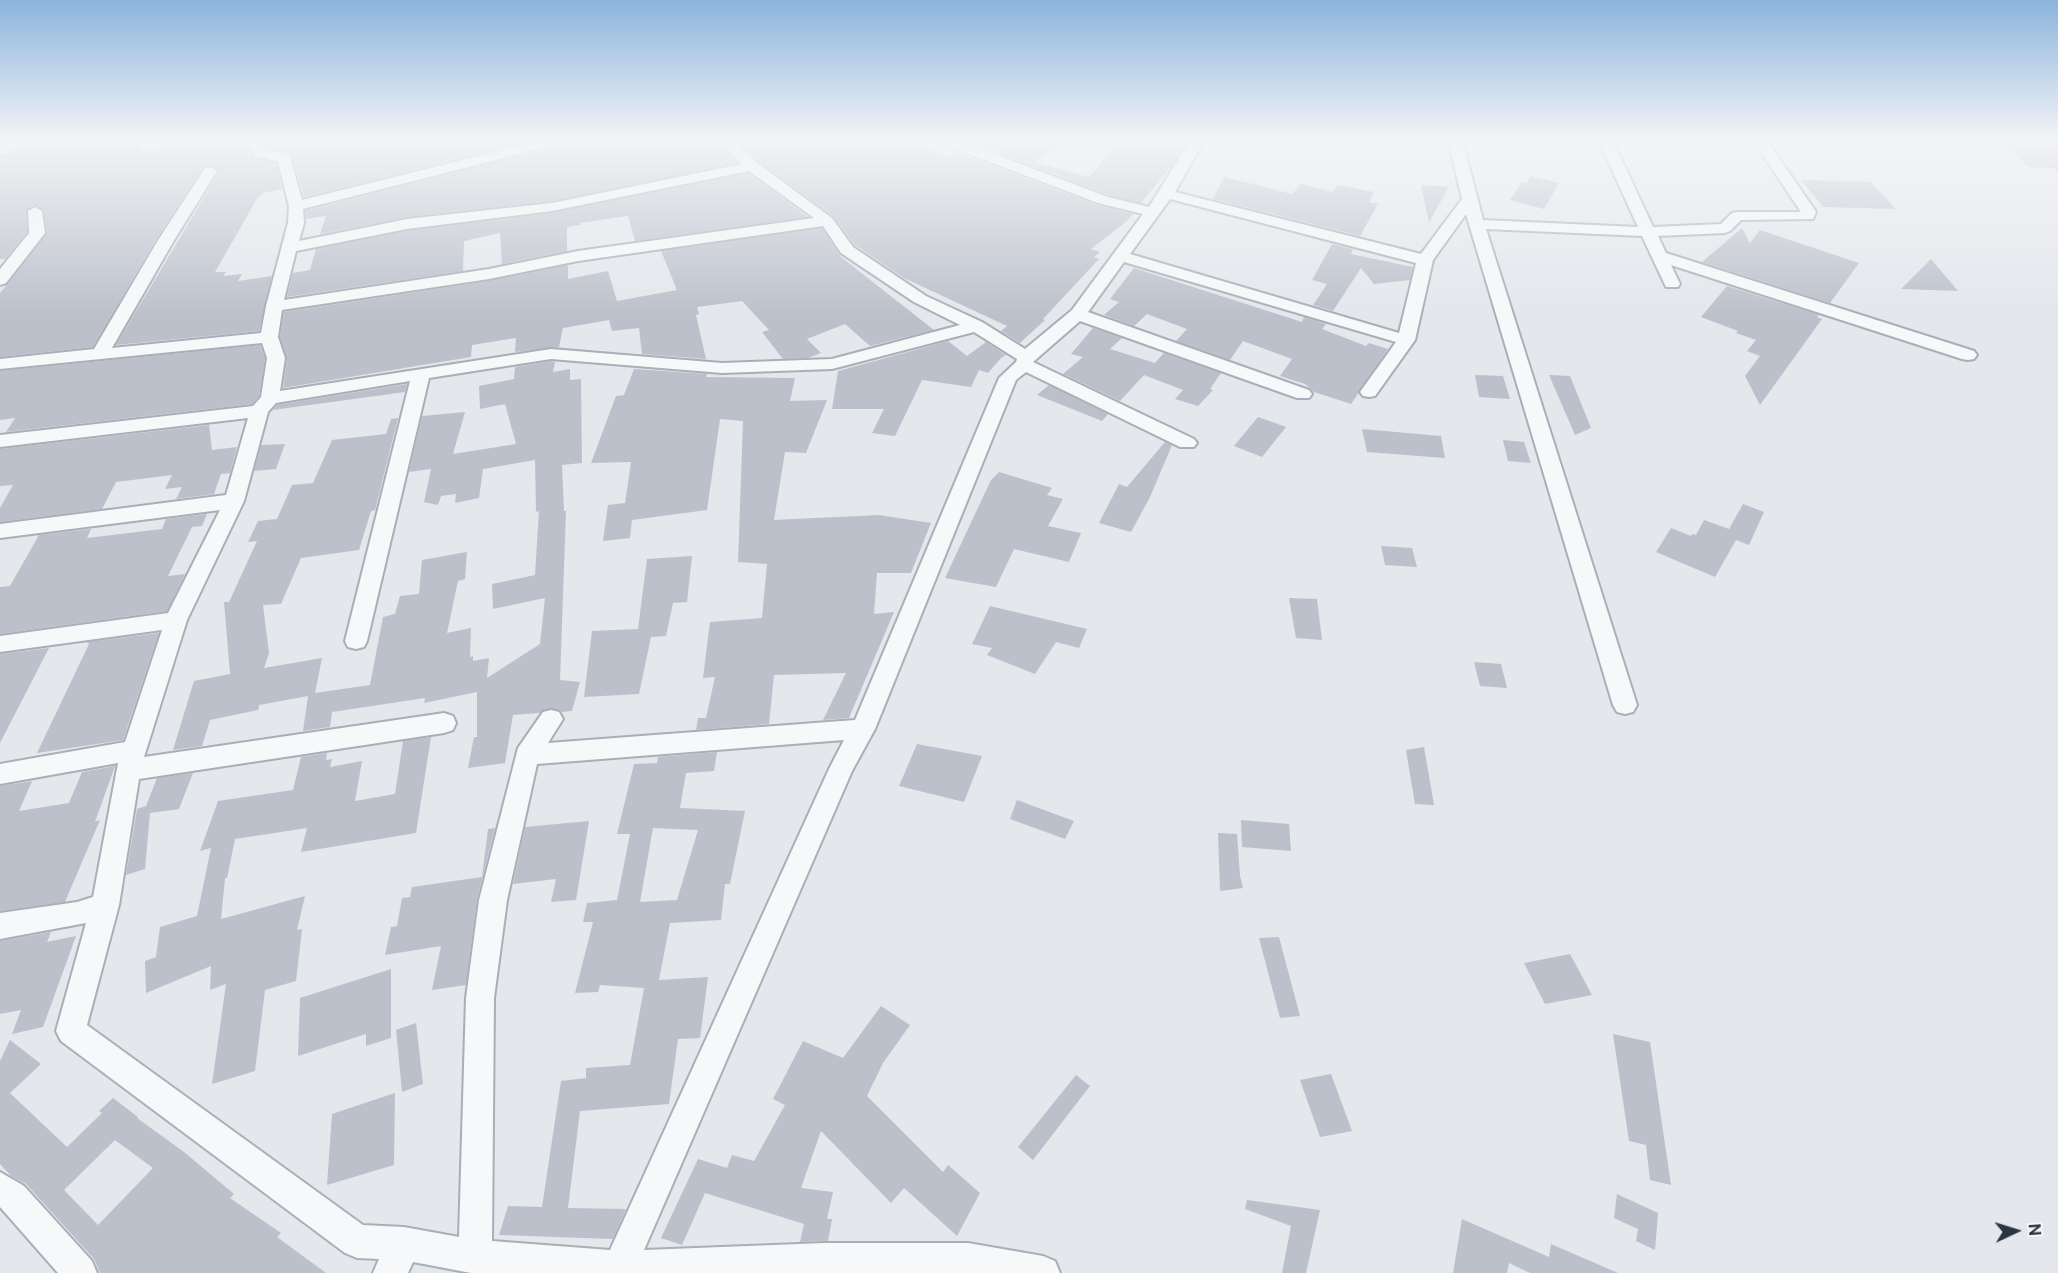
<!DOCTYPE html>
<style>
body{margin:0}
#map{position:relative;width:2058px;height:1273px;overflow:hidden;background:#e4e7ec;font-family:"Public Sans",sans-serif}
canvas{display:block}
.north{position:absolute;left:1986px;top:1201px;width:60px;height:60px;-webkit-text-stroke:4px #f4f6f9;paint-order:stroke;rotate:86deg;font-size:16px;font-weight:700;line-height:24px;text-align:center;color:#2b3445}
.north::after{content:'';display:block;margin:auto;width:21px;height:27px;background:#2b3445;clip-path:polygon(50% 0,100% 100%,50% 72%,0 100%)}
</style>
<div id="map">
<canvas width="2058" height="1273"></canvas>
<div class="north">N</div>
</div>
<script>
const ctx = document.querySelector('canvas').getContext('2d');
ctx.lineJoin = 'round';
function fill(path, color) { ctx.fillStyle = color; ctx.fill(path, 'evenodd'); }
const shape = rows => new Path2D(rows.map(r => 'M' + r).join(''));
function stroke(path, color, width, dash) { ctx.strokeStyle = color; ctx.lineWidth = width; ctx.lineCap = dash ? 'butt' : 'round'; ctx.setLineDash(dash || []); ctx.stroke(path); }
const building = shape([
 [29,139,93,139,95,143,114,139,139,139,143,151,178,145,180,139,246,139,254,158,276,164,282,189,263,193,258,197,215,272,226,272,223,276,242,274,238,281,272,276,259,331,116,345,219,172,218,169,210,165,203,167,155,241,93,347,0,357,0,293,47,233,44,211,34,205,26,211,27,232,5,259,0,259,0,154,8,153,8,150,32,145],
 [264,139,272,139,272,143,295,139,348,139,349,144,370,141,371,148,415,139,539,139,304,197,292,156,285,151,268,148],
 [571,139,668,139,669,144,690,139,716,139,738,163,552,201,407,217,320,234,326,216,306,219,305,211,568,144],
 [735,139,907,139,948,158,958,153,1097,205,1133,214,1127,221,1091,249,1100,252,1094,257,1099,259,1043,319,1045,320,1020,343,1001,331,1007,326,904,278,855,245,833,216,758,161],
 [984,139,1072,139,1034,162,1089,177,1122,139,1151,139,1184,146,1174,163,1141,203,1109,195,974,144],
 [2024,139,2058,139,2058,172,2053,168,2028,167,2005,145,2032,146],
 [748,173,808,217,635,241,628,216,580,223,581,225,567,227,567,251,502,264,500,233,464,241,463,271,287,297,293,273,310,270,316,249,407,231,552,213],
 [1530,176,1559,183,1544,209,1510,200,1522,182,1527,183],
 [1224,177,1292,194,1301,184,1333,192,1337,185,1374,192,1369,202,1378,204,1360,236,1213,199],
 [1801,180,1871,182,1896,209,1823,207],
 [1421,185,1449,187,1429,222],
 [822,228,841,257,934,330,870,346,845,324,807,339,821,353,808,358,783,359,762,332,769,330,742,301,697,307,699,314,696,315,706,359,642,354,639,328,612,331,609,320,563,328,559,347,515,352,516,338,472,345,471,357,283,388,287,358,280,337,284,312,489,281,568,265,568,279,608,271,617,301,677,290,661,251],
 [1742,228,1750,243,1760,230,1859,263,1830,303,1702,262],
 [1332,244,1353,249,1351,254,1413,267,1410,280,1374,284,1361,268,1333,311,1313,305,1327,284,1312,280],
 [1931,259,1958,291,1901,289],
 [1134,268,1302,322,1304,317,1326,324,1322,329,1366,346,1369,343,1388,349,1351,404,1314,392,1305,384,1280,376,1292,359,1243,341,1230,360,1176,341,1187,329,1147,314,1134,326,1104,315,1119,302,1110,299],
 [1727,286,1819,315,1817,317,1822,319,1760,405,1745,376,1760,356,1747,351,1756,340,1736,333,1738,331,1701,317],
 [1093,328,1122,338,1110,349,1155,363,1120,401,1063,374,1083,357,1071,354],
 [948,341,967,356,986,342,1006,355,1001,358,988,373,979,370,971,387,922,380,895,436,872,433,884,409,832,409,838,371],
 [260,345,265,358,259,396,252,404,6,432,15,418,0,420,0,371],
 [1164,353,1221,373,1210,389,1213,390,1198,406,1175,399,1183,390,1144,375],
 [551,361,555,362,553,372,570,369,570,380,581,379,582,463,562,465,564,511,566,511,560,680,580,682,572,711,562,712,550,708,539,713,513,715,505,763,468,768,474,737,477,737,477,692,424,703,425,698,332,712,330,727,303,731,308,696,259,705,258,710,210,720,202,746,173,750,194,681,230,674,224,602,229,602,257,541,248,542,258,521,277,519,292,485,313,483,332,440,386,434,391,419,398,418,375,510,371,511,359,550,301,558,281,604,263,605,269,653,264,668,322,658,315,693,370,685,383,617,395,614,400,596,419,594,422,560,467,552,465,579,458,581,447,633,471,628,470,657,473,656,473,661,489,658,487,678,540,644,545,598,493,609,492,584,535,575,539,511,536,512,535,460,483,469,479,498,455,503,456,494,441,496,438,505,424,502,431,469,409,472,422,416,465,412,453,454,516,444,505,404,480,409,479,386,514,379,515,367],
 [634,369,707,374,706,377,795,378,790,401,827,400,806,453,785,452,774,520,879,515,931,523,911,573,877,573,874,614,894,612,849,718,823,720,846,673,774,675,769,724,696,730,698,718,706,718,715,677,703,678,710,622,762,618,767,564,738,562,743,421,720,419,707,510,632,520,630,538,603,541,608,505,625,503,631,462,591,463,616,396,624,395],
 [1475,375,1503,376,1510,399,1479,397],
 [1549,375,1570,376,1591,428,1575,435],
 [407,384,405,392,273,410,277,405],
 [1049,385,1108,414,1102,421,1037,395],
 [1258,417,1286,427,1262,457,1234,446],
 [209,425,212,450,237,447,230,473,221,474,214,494,176,499,182,487,165,489,172,475,116,482,102,509,0,522,0,508,13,485,0,486,0,449],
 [1362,429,1441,436,1445,458,1367,452],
 [1503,440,1524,442,1531,463,1508,461],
 [1165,442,1172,445,1150,497,1131,532,1099,523,1119,484,1127,487],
 [285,444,276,469,254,471,261,445],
 [999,472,1052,488,1047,495,1063,499,1048,526,1081,533,1069,562,1014,549,996,587,945,578,991,480],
 [1743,504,1764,512,1749,545,1736,540,1715,577,1656,552,1671,528,1691,536,1692,534,1696,535,1704,520,1729,529],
 [207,514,202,526,192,527,168,576,185,574,167,611,0,634,0,587,10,586,39,535,91,529,87,538,162,529,166,519],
 [1381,546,1412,548,1417,567,1385,565],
 [692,556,687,602,673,603,666,636,651,637,639,694,584,697,592,631,638,629,647,559],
 [1289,598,1317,599,1322,640,1296,638],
 [990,606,1087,629,1079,648,1056,642,1035,674,987,655,992,648,972,644],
 [159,633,123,740,37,753,89,644,87,642],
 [49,648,0,743,0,654],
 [1474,662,1501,664,1507,688,1480,686],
 [431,737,416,833,301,852,307,828,235,839,227,878,225,878,221,919,305,896,297,930,302,929,296,981,265,990,255,1071,212,1084,226,984,210,990,211,966,146,993,145,961,156,957,160,927,197,916,211,848,200,851,218,801,293,790,301,757,327,753,326,760,332,759,330,767,362,761,355,801,395,794,403,741],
 [917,744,982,756,964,802,899,786],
 [1424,747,1434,805,1415,804,1406,750],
 [717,752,714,771,686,773,680,808,745,811,730,884,725,884,721,920,670,923,659,980,708,977,700,1038,678,1039,669,1104,580,1111,568,1208,626,1209,613,1239,499,1235,508,1206,542,1207,561,1081,586,1078,586,1068,630,1065,644,988,600,985,598,992,575,993,593,922,583,922,587,903,617,900,630,834,617,834,634,764,657,763,658,757],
 [653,828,698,830,677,900,640,902],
 [115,766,95,822,100,820,65,902,0,911,0,786,32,781,19,811,69,803,82,772],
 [193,773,179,809,150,813,145,869,126,875,137,809,146,806,157,778],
 [1017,800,1074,821,1065,839,1010,819],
 [1241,820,1289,824,1291,851,1242,847],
 [589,821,576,900,551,902,556,879,513,884,525,827],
 [495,828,477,899,466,985,432,990,441,946,385,955,391,927,397,926,402,898,410,897,412,887,482,877,488,829],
 [1218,833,1237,834,1240,876,1243,888,1220,891],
 [51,932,47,942,76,936,43,1027,12,1034,21,1010,0,1014,0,941],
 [1279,937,1300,1016,1280,1018,1259,938],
 [1570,954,1592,995,1545,1004,1524,963],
 [391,969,391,1038,366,1046,366,1034,298,1056,300,998],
 [881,1006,910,1025,883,1063,867,1096,943,1172,948,1165,980,1193,957,1236,904,1188,891,1203,821,1131,801,1188,833,1192,827,1219,832,1219,828,1241,800,1242,804,1224,705,1193,682,1245,661,1238,698,1159,727,1168,732,1155,754,1161,785,1105,773,1099,803,1041,843,1058],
 [416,1023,423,1084,402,1092,396,1030],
 [1613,1034,1650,1042,1671,1185,1650,1180,1646,1145,1629,1141],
 [10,1040,41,1064,10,1093,67,1147,102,1113,99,1111,113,1098,138,1117,137,1118,184,1152,234,1194,230,1198,281,1233,277,1237,326,1273,100,1273,94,1259,26,1184,11,1176,0,1164,0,1061],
 [115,1140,153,1168,98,1225,64,1190],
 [1331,1074,1352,1131,1320,1137,1300,1080],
 [1076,1075,1090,1086,1033,1160,1018,1147],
 [395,1093,394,1165,327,1185,332,1114],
 [1617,1194,1658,1213,1655,1250,1636,1241,1638,1229,1614,1218],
 [1247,1200,1320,1210,1306,1273,1282,1273,1291,1226,1245,1209],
 [1462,1219,1549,1257,1551,1244,1618,1273,1530,1273,1509,1263,1507,1273,1453,1273]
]);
const street = shape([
 [248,139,262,139,266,150,285,153,290,157,302,200,547,139,569,139,567,142,303,209,304,223,299,241,407,219,552,203,742,164,718,139,732,139,757,163,832,218,853,247,926,296,982,322,1025,349,1072,310,1143,214,1098,203,937,142,935,139,954,139,1108,197,1149,207,1191,139,1205,139,1175,192,1421,254,1462,199,1448,139,1462,139,1483,220,1638,227,1598,139,1612,139,1653,227,1721,224,1732,213,1737,212,1801,212,1752,139,1766,139,1816,212,1813,219,1741,220,1730,231,1725,233,1658,236,1666,253,1974,351,1977,355,1974,359,1968,360,1962,359,1671,265,1680,284,1678,287,1666,287,1642,236,1486,229,1637,705,1633,712,1625,714,1617,712,1613,705,1466,214,1433,260,1415,340,1375,396,1369,397,1363,396,1360,392,1396,342,1124,262,1088,312,1309,390,1312,394,1309,398,1297,398,1080,321,1033,362,1194,439,1197,443,1194,447,1180,447,1026,372,1016,380,875,729,852,771,644,1250,825,1243,968,1243,1043,1256,1055,1261,1060,1273,471,1273,413,1262,408,1273,373,1273,379,1259,357,1258,345,1253,61,1041,56,1031,86,923,0,939,0,913,77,902,93,897,118,763,0,784,0,764,125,742,162,630,0,652,0,636,168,613,220,510,0,538,0,524,226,495,248,418,0,447,0,435,253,406,261,397,267,358,262,343,0,369,0,359,94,349,157,242,205,168,210,167,217,171,173,242,112,348,261,333,266,306,288,223,289,206,278,162,255,156,248,139],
 [749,171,814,218,578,251,489,269,284,300,296,251,407,229,552,211,749,171],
 [1170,199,1416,263,1399,333,1130,254,1170,199],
 [823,226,841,253,914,302,960,325,832,359,722,363,551,349,280,391,285,358,278,337,282,310,489,279,578,261,823,226],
 [974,332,1017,359,1016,362,999,378,855,720,548,743,563,719,559,712,551,710,543,712,518,748,479,900,466,998,459,1237,404,1227,363,1225,87,1025,119,905,139,779,444,733,453,730,456,723,453,716,444,713,144,757,187,620,244,501,268,412,276,403,410,381,345,641,348,647,356,649,364,647,367,641,429,378,551,359,722,373,832,369,974,332],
 [844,740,829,769,610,1250,492,1241,494,998,507,900,537,764,844,740],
 [35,207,42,211,45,233,6,283,0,285,0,269,29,233,28,211,35,207],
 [0,1172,24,1186,92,1261,97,1273,58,1273,0,1207,0,1172]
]);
fill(building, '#bbc0ca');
stroke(street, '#a9aeb7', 4);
fill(street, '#f7f8fa');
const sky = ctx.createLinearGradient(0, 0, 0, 317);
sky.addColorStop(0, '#8bb4dd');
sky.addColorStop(0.44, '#f3f4f6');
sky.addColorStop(1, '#f3f4f600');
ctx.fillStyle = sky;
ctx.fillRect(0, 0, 2058, 317);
</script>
